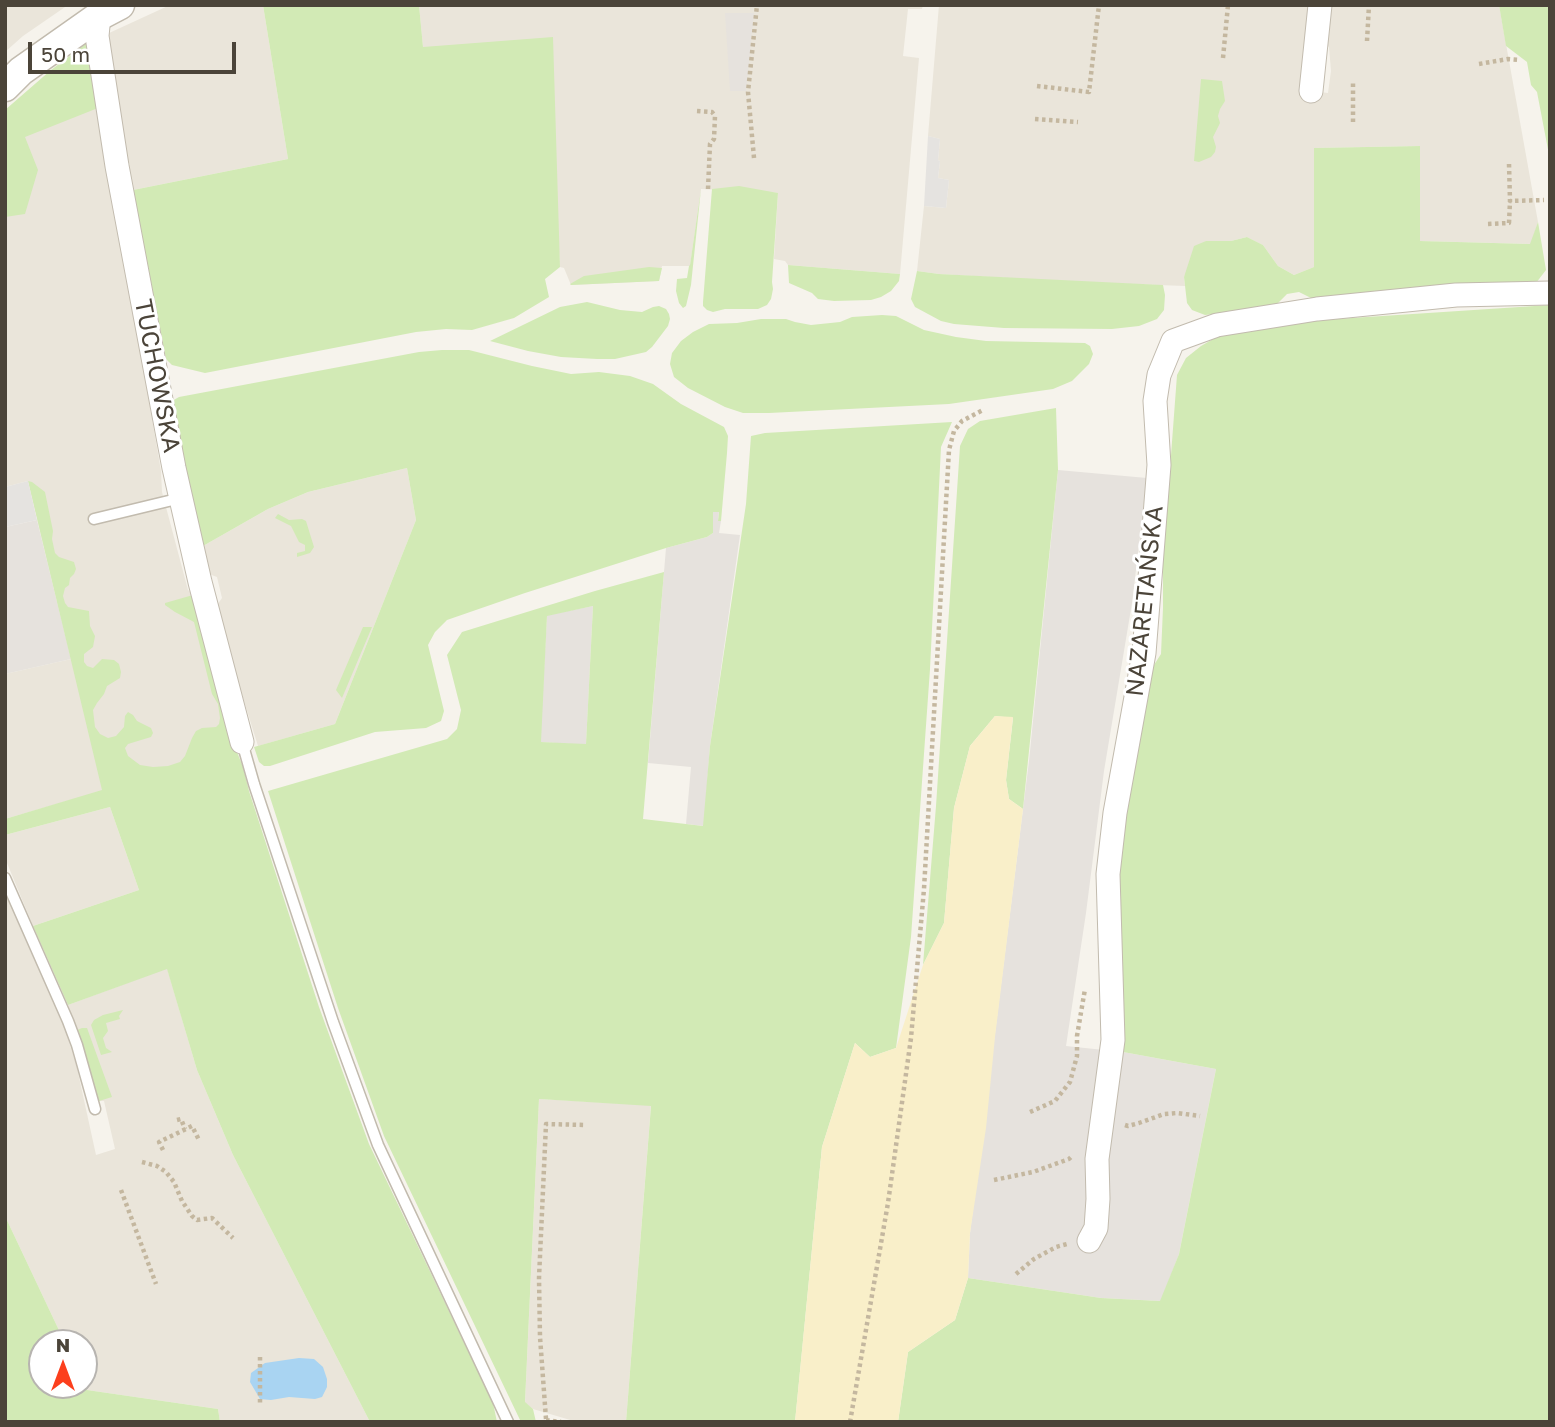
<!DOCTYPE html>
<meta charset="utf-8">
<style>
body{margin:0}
#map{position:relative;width:1555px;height:1427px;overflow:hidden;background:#f6f3ec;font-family:"Golos Text",sans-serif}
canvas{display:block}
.frame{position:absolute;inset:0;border:7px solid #4b4439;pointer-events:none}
.north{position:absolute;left:28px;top:1329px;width:70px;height:70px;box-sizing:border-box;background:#fff;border:2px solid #b7b4b0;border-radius:50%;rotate:0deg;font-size:19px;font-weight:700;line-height:28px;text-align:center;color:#4b4439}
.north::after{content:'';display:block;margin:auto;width:24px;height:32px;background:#fc3f1d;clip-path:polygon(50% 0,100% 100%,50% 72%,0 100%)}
.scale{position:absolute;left:28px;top:42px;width:208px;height:32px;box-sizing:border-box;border:4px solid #4b4439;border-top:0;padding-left:9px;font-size:21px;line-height:24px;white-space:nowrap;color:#4b4439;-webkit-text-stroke:5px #fff;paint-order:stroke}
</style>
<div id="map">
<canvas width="1555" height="1427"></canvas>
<div class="frame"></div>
<div class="north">N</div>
<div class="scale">50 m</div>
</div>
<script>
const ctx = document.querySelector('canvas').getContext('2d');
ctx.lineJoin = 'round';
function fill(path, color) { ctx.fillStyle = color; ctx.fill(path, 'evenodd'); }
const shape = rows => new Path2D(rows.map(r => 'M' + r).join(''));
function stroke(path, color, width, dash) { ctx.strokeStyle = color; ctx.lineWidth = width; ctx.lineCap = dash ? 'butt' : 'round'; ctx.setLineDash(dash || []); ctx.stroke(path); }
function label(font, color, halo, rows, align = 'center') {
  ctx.font = font + ' "Golos Text",sans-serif'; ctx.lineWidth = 6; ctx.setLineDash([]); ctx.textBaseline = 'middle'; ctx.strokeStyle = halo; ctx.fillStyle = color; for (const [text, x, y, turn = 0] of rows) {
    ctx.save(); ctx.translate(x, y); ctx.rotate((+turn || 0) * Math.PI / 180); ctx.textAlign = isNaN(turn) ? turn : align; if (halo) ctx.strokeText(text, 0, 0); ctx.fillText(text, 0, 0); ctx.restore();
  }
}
const residential = shape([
 [5,5,68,5,23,36,5,52],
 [170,5,263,5,288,159,133,190,107,34],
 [419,5,923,5,922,9,908,9,903,56,919,58,900,274,788,265,785,261,774,259,778,193,701,189,690,266,662,266,659,281,571,285,564,268,560,267,559,250,423,47],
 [939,5,1310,5,1311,91,1328,93,1331,71,1329,47,1325,44,1329,5,1499,5,1538,222,1531,244,1420,241,1420,146,1315,148,1314,267,1294,275,1278,266,1263,245,1247,237,1231,241,1206,241,1184,277,1185,286,1076,282,939,274,917,271,924,206,946,208,949,180,938,178,940,161,938,160,940,139,928,136],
 [88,43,161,471,162,492,188,590,195,596,237,752,5,819,5,674,71,659,28,481,5,487,5,115],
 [407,468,416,520,335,724,258,746,215,608,222,598,217,577,209,574,203,546,268,509,308,492],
 [110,807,139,890,33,926,7,863,5,835],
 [5,893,63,1022,77,1068,96,1155,115,1149,104,1101,99,1101,89,1065,68,1005,167,968,197,1070,233,1155,370,1422,220,1422,218,1409,87,1390,84,1384,84,1343,65,1343,5,1216],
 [539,1099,651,1105,626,1422,577,1422,533,1409,525,1403]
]);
const industrial = shape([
 [725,13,754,13,746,91,730,91],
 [1058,470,1147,478,1132,603,1104,771,1086,913,1066,1046,1123,1052,1216,1069,1179,1254,1161,1301,1101,1298,968,1278,970,1233,1029,761],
 [713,511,719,511,718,520,721,521,719,533,740,535,710,746,704,826,686,824,691,767,648,763,666,548,707,537,713,533],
 [37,520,71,659,5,674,5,527],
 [593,606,586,745,540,742,547,615]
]);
const green = shape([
 [263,5,419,5,423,47,553,37,560,267,545,279,549,297,514,318,472,330,446,329,416,332,205,373,172,365,166,359,133,190,288,159],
 [1499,5,1550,5,1550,160,1537,92,1531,85,1527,62,1506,46],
 [87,43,98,108,25,137,38,170,25,214,5,217,5,110,51,70],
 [1201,79,1222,81,1225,101,1220,109,1218,116,1220,123,1213,137,1216,147,1215,152,1211,157,1199,162,1194,161],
 [1420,146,1420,241,1530,244,1538,222,1546,270,1536,283,1317,301,1299,292,1287,294,1274,307,1205,315,1192,310,1187,303,1184,277,1194,246,1206,241,1231,241,1247,237,1263,245,1278,266,1294,275,1314,267,1314,148],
 [739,186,778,193,772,282,773,289,771,299,767,305,758,309,725,309,713,312,707,310,703,306,703,302,712,189],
 [701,189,691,285,686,306,683,308,679,303,676,291,677,279,687,278,689,266,690,265],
 [788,265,900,274,899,281,891,291,881,297,871,300,834,301,818,299,812,293,789,283],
 [649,267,662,268,659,281,571,285,570,284,584,276],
 [917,271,939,274,1163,285,1165,295,1164,310,1157,319,1139,326,1112,329,1004,328,954,324,941,321,915,307,911,299],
 [587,302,620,310,642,312,653,307,659,306,666,309,669,314,670,319,668,326,652,347,646,352,615,359,597,359,561,357,528,351,490,341,560,307],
 [1550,305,1550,1422,898,1422,908,1352,955,1320,968,1278,1101,1298,1160,1301,1179,1254,1216,1069,1123,1052,1118,871,1136,751,1152,668,1161,654,1163,608,1163,562,1177,375,1186,358,1201,346,1220,335,1306,321],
 [882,315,896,316,924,330,956,337,986,341,1085,343,1090,346,1093,354,1089,364,1072,381,1053,389,949,404,769,413,743,413,725,407,688,388,674,377,670,364,672,353,681,341,693,332,709,324,737,323,761,319,786,319,795,322,811,325,840,322,852,317],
 [442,350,469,350,532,366,571,374,599,372,630,376,653,384,681,404,724,427,728,436,727,453,721,521,718,521,719,512,713,512,713,533,707,537,666,548,525,593,447,620,435,632,428,645,444,711,441,721,426,728,375,732,270,766,264,766,259,762,254,747,335,724,416,520,407,468,308,492,268,509,203,546,198,547,172,401,179,397,419,352],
 [1056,408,1058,470,1023,809,1009,799,1006,780,1013,718,995,716,970,746,954,808,944,923,923,965,936,806,960,446,968,429,980,421],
 [952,422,941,447,930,669,911,937,896,1048,870,1057,855,1043,822,1147,795,1422,626,1422,651,1106,539,1099,525,1402,533,1409,536,1422,521,1422,384,1136,338,1008,268,791,447,739,457,729,461,710,447,655,462,632,595,591,664,572,643,819,703,826,710,746,746,504,751,436,765,433],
 [593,606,586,744,541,742,547,616],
 [28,481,32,482,45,492,53,531,52,539,55,553,59,557,74,562,76,569,74,574,70,578,69,585,65,588,63,596,65,603,68,607,89,611,90,626,95,636,93,647,84,654,84,662,87,666,93,668,102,659,114,660,119,664,121,672,120,678,107,686,104,694,97,703,93,710,95,727,100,734,108,738,116,736,124,727,125,716,128,712,133,715,137,721,151,728,153,733,151,737,128,744,125,748,128,756,140,765,153,767,168,766,180,762,185,756,192,738,196,731,202,728,216,727,219,724,220,718,218,704,212,694,194,622,175,612,165,605,165,603,193,595,195,596,237,752,243,767,249,791,319,1007,369,1144,493,1403,497,1422,370,1422,233,1155,197,1070,167,969,68,1005,33,926,139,890,110,807,5,835,5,819,102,790],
 [278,514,289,520,302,519,306,521,314,547,310,553,297,557,297,553,305,551,305,545,299,542,291,526,275,518],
 [363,627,372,627,342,698,336,690],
 [123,1010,119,1016,120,1019,106,1023,108,1031,103,1038,106,1048,112,1052,101,1055,91,1025,94,1020,103,1015],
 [82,1028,87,1028,112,1097,99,1101,77,1030],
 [5,1216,65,1343,42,1343,42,1385,84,1384,87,1390,218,1409,220,1422,5,1422]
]);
const sand = shape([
 [995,716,1013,717,1006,780,1009,799,1023,809,995,1037,986,1128,970,1233,968,1278,955,1320,908,1352,898,1422,795,1422,822,1147,855,1043,870,1057,896,1048,923,965,944,923,954,808,970,746]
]);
const parking = shape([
 [928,136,940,139,938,160,940,161,938,178,949,180,946,208,924,206],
 [28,481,37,520,5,527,5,487]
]);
const water = shape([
 [299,1358,314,1359,323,1367,327,1379,327,1387,322,1397,315,1399,289,1397,271,1400,260,1399,250,1382,251,1373,265,1363]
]);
const path = shape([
 [1367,41,1369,5],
 [1223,58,1228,5],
 [1479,64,1508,59,1520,60],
 [1037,86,1089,92,1099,5],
 [697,111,712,112,715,116,714,139,710,144,708,189],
 [1035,119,1078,122],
 [1353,122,1353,81],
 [754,158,748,92,757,5],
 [1509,164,1510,201,1544,200],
 [1488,224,1509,223,1510,201],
 [1030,1112,1055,1101,1070,1082,1077,1056,1077,1036,1085,989],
 [177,1120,181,1119,185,1129],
 [1125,1125,1128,1126,1139,1123,1164,1114,1177,1113,1200,1116],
 [163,1150,159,1142,192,1126,199,1140],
 [142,1162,157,1166,166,1172,174,1182,182,1201,192,1216,197,1220,212,1218,233,1238],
 [994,1180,1033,1172,1069,1159,1072,1156],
 [121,1190,156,1284],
 [1016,1274,1034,1259,1056,1247,1067,1244],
 [260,1357,260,1403],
 [546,1419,540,1337,539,1278,546,1124,586,1125],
 [546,1420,561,1422],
 [850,1422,888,1203,911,1038,924,889,949,450,954,431,962,421,983,410]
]);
const service = shape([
 [94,519,181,498],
 [242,742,254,784,333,1022,378,1145,508,1422],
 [5,878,68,1021,77,1045,95,1109]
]);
const minor = shape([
 [100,5,97,36,117,166,159,389,174,468,200,582,242,742],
 [1311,91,1320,5],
 [1089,1241,1096,1228,1098,1199,1097,1159,1113,1040,1108,874,1115,813,1144,653,1159,465,1155,401,1159,375,1173,341,1217,325,1317,309,1456,295,1550,293]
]);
const tertiary = shape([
 [5,87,21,71,99,16,120,5]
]);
const streetNames = [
 ["TUCHOWSKA",157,376,79],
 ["NAZARETAŃSKA",1145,601,-84]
];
fill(residential, '#eae5da');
fill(industrial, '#e6e2dd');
fill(green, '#d2eab5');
fill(sand, '#f9efc9');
fill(parking, '#e5e3e0');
fill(water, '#a9d4f2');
stroke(service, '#c2bbae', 13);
stroke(minor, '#c2bbae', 25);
stroke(tertiary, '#c2bbae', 31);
stroke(path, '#c4b79f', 4.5, [3.5, 3.5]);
stroke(service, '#fff', 10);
stroke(minor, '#fff', 23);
stroke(tertiary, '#fff', 28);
label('24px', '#4b4439', '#fff', streetNames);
</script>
